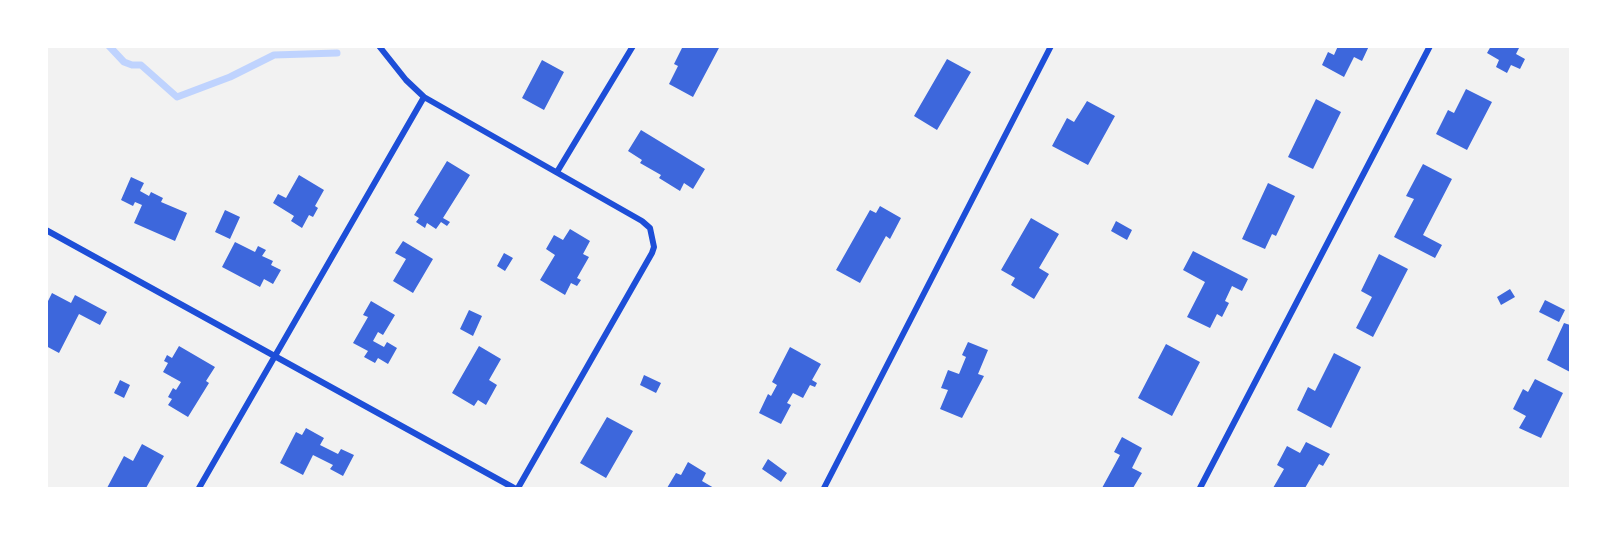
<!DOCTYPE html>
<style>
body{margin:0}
#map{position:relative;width:1617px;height:535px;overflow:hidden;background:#f2f2f2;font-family:"Sofia Sans Condensed",sans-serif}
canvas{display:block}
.frame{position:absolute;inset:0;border:48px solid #fff;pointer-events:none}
</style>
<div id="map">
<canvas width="1617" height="535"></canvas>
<div class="frame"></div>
</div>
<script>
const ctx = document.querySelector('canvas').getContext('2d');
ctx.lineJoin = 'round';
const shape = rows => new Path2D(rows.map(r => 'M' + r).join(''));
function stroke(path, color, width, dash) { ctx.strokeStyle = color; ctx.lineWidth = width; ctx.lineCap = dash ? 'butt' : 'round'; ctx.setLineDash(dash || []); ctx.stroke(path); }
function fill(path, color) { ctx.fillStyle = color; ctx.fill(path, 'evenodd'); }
const stream = shape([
 [109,46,124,62,132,65,141,65,177,97,230,77,274,55,337,53]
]);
const building = shape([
 [683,46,720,46,693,97,669,84,678,66,674,64],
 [1338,46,1369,46,1362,61,1354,57,1344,77,1322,65,1328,52,1334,55],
 [1491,46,1520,46,1516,54,1525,59,1520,69,1511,65,1507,73,1496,67,1499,60,1487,53],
 [947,59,971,72,937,130,914,116],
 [542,60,564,72,544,110,522,98],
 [1466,89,1492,102,1467,150,1436,134,1448,110,1454,113],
 [1316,99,1341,112,1313,169,1288,157],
 [1087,101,1115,116,1088,165,1052,146,1067,118,1074,122],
 [641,130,705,169,693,189,684,183,680,191,659,178,661,175,640,163,642,160,628,151],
 [447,161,470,175,443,218,450,222,447,226,441,222,436,229,427,223,425,228,416,222,419,218,414,215],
 [1423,164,1452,179,1423,235,1442,245,1435,258,1394,237,1414,199,1406,196],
 [299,175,324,190,315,206,318,208,313,217,309,215,302,228,291,221,294,216,273,203,278,194,286,198],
 [131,177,144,183,140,191,149,196,151,192,163,198,161,202,187,213,175,241,134,223,142,205,135,202,133,206,121,200],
 [1268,183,1295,196,1276,236,1272,234,1265,249,1242,239],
 [880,206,901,218,890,239,886,236,860,283,836,270,870,210,876,213],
 [225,210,240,217,230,239,215,232],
 [1031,218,1059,234,1039,268,1049,274,1034,299,1011,285,1015,278,1001,270],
 [1116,221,1132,230,1127,240,1111,231],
 [570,229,590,241,583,254,589,257,577,278,581,280,577,286,571,283,565,295,540,280,555,255,546,249,554,235,563,240],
 [403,241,433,259,413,293,393,281,406,259,395,253],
 [235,242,255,252,258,246,266,250,262,256,273,261,271,265,281,270,273,284,264,279,260,287,222,267],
 [1193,251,1248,279,1242,291,1232,286,1225,301,1229,303,1222,317,1217,314,1210,328,1187,317,1205,282,1183,270],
 [504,253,513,258,505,271,497,266],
 [1379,254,1408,269,1373,337,1356,328,1372,297,1361,291],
 [1510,289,1515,297,1501,305,1497,297],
 [52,293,71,303,75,295,107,312,100,325,79,314,59,353,46,346,46,305],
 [1545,300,1565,310,1559,322,1539,312],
 [371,301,395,315,383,335,378,332,373,341,384,347,387,342,397,348,388,364,378,358,375,363,364,357,368,351,353,343,368,317,363,315],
 [469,310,482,316,473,336,460,329],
 [1564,323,1570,325,1570,372,1547,360],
 [968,342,988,350,978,374,984,376,962,418,940,409,948,390,941,388,948,370,959,374,966,357,962,355],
 [1166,344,1200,362,1172,416,1138,398],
 [179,346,215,367,206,381,209,383,188,417,168,405,172,399,168,397,173,388,176,390,181,382,163,372,168,363,164,361,167,355,172,358],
 [479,346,501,359,489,380,497,385,486,405,478,400,474,406,452,393],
 [790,347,821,364,812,380,817,383,815,387,810,385,803,398,793,393,787,403,791,405,781,424,759,413,768,394,771,396,777,385,772,382],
 [1334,353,1361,367,1331,428,1297,410,1308,387,1315,391],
 [644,375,661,383,656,393,640,385],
 [1535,379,1563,393,1541,438,1519,428,1526,416,1513,409,1523,389,1528,392],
 [120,380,130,385,124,398,114,393],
 [607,417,633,431,606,478,580,463],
 [306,428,324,438,320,445,338,454,341,449,354,455,343,476,330,469,333,465,313,455,303,475,280,463,296,432,302,435],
 [1122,437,1142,448,1132,468,1142,473,1133,488,1102,488,1120,455,1114,452],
 [1306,442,1330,454,1323,466,1319,464,1305,488,1273,488,1284,469,1277,465,1287,446,1300,453],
 [142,444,164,456,146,488,107,488,124,456,133,461],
 [768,459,787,473,781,482,762,469],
 [688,462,706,473,702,481,714,488,667,488,676,473,681,475]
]);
const minor = shape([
 [379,46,406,80,424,97,642,221,650,228,654,247,652,253,518,488],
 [557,172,633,46],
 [46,230,514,488],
 [199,488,424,97],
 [824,488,1051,46],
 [1200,488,1430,46]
]);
stroke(stream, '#bfd3fe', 7);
fill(building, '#3d67dc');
stroke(minor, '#1d4ed8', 6);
</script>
